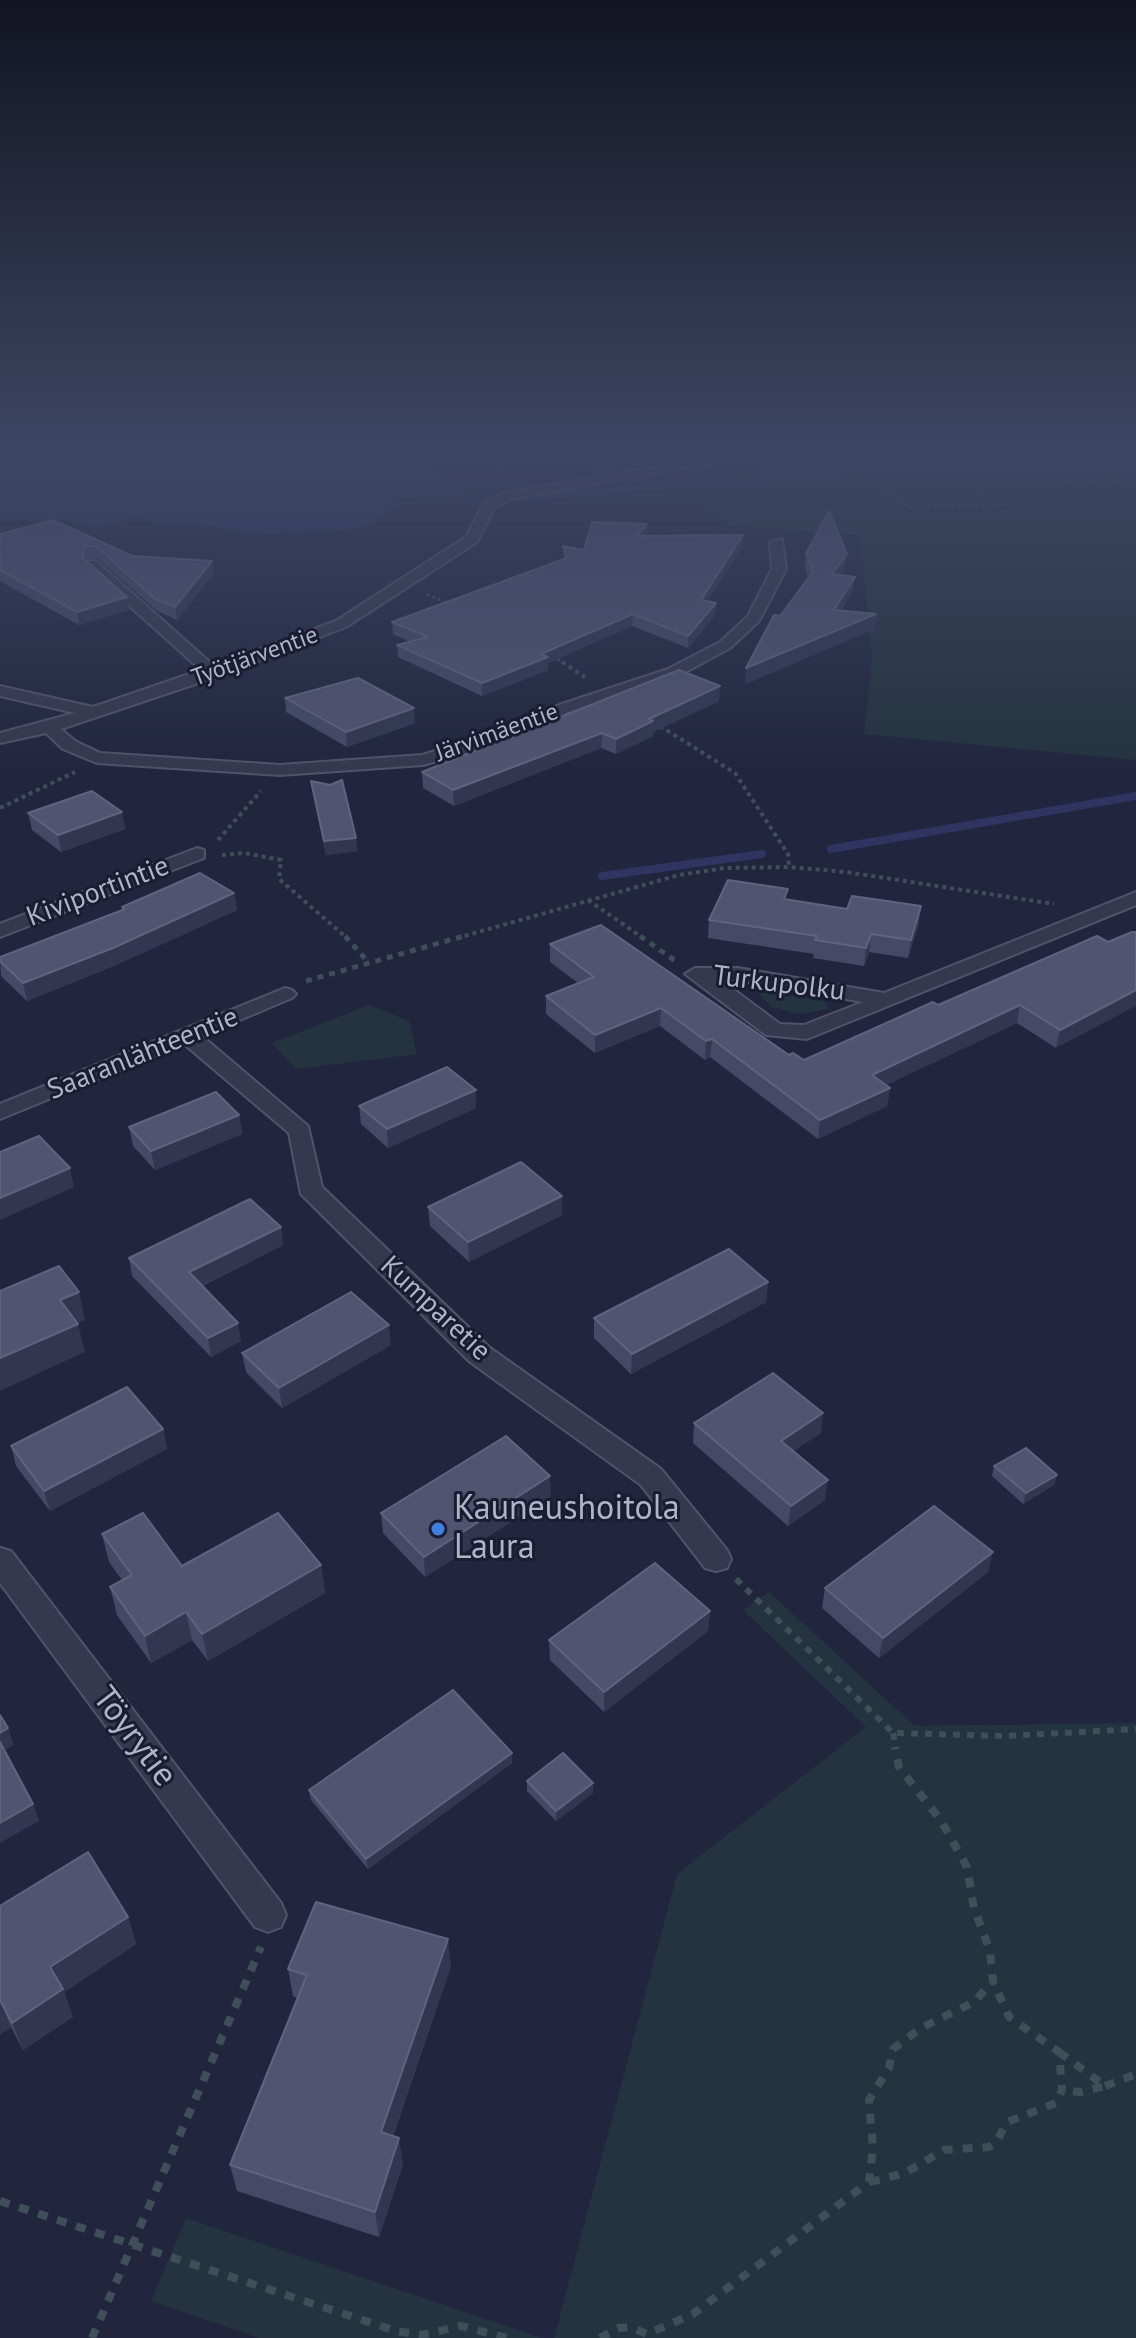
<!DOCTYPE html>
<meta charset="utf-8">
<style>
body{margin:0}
canvas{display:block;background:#21253e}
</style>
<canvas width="1136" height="2338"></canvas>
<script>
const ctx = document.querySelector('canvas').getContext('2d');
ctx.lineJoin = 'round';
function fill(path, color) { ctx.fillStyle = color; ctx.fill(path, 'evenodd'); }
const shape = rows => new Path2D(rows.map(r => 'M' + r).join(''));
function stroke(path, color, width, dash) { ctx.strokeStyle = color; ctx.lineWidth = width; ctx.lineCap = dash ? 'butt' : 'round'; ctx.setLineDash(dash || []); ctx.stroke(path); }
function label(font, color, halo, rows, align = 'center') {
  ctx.font = font + ' "PT Sans",sans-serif'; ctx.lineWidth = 6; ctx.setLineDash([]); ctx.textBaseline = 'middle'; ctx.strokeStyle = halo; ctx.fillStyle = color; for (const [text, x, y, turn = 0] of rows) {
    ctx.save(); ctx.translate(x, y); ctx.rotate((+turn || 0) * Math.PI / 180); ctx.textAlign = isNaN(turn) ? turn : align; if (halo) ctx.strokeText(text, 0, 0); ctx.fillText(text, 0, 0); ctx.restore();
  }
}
const green = shape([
 [871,451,1136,451,1136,760,864,734,872,659,860,535,730,525,701,503,557,506],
 [762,990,825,1002,828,1009,799,1014,772,1007,758,993],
 [369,1005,409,1021,417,1054,296,1069,272,1043],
 [769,1592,915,1726,1136,1723,1136,2338,554,2338,677,1874,866,1727,743,1610],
 [186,2218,542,2338,259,2338,151,2301]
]);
const water = shape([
 [0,451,415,451,438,470,446,485,443,494,393,499,398,503,395,507,368,525,340,530,255,533,197,525,164,525,135,516,107,526,88,526,67,520,0,519]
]);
const streamFar1 = shape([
 [1028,451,1136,475],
 [443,494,467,493],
 [530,497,714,482,832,478,864,467,911,463,948,451]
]);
const stream = shape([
 [831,849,1136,796],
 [602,876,762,854]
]);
const pathFar4 = shape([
 [910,451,910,458,893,462,882,472,880,485,899,502,909,507,1007,504],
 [910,458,921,451],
 [891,465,926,473,1028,473,1054,482,1136,482],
 [979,492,986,483,982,478,993,474],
 [427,594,451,605],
 [552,656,565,664]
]);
const pathFar3 = shape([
 [562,662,585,677],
 [660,726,735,773,788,854,789,867],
 [0,808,75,772],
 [218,840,261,791],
 [222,855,244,853,281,860,279,879,347,938],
 [588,900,643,938],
 [457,938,679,875,725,868,789,867,846,872,1054,904]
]);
const pathFar2 = shape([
 [345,936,369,963],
 [640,936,677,962],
 [306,981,464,936]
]);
const pathFar1 = shape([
 [736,1579,893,1733,1004,1736,1136,1729],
 [893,1733,896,1749]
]);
const path = shape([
 [1059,2052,1105,2086,1080,2092,1062,2090],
 [1105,2086,1136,2074],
 [870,2182,905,2173,944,2150,989,2147,997,2141,1007,2122,1056,2103,1062,2090,1059,2052,1009,2017,993,1981],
 [0,2201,396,2331,422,2335,461,2326,507,2338],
 [92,2338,261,1947],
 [600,2338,618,2328,631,2327,647,2334,693,2314,869,2182,873,2148,869,2100,889,2068,893,2049,921,2028,974,2002,993,1981,990,1951,974,1908,967,1867,942,1822,899,1767,895,1747]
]);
const minor = shape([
 [576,451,590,451,615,474,750,451,779,451,511,499,494,508,477,542,346,627,219,676,61,729,75,741,100,753,280,765,422,755,486,736,559,705,668,669,720,642,748,616,772,569,770,542,782,539,786,569,759,621,730,648,680,675,571,711,498,744,423,765,280,775,97,763,63,749,46,733,0,743,0,733,75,713,0,696,0,686,93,707,201,670,86,567,86,561,96,561,214,666,336,621,466,537,484,503,502,493,604,476,576,451],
 [197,848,204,850,204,858,0,937,0,924,197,848],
 [1136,892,1136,905,807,1039,766,1035,685,974,695,968,738,968,884,993,1136,892],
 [721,980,738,980,863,1002,804,1025,780,1024,721,980],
 [285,988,292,990,296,994,292,998,202,1036,308,1126,322,1187,490,1348,661,1469,727,1550,731,1559,727,1568,716,1571,705,1568,641,1485,470,1362,301,1194,289,1133,184,1044,0,1119,0,1104,285,988],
 [0,1548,11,1551,281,1903,286,1915,281,1927,268,1932,255,1927,0,1583,0,1548]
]);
const wall = shape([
 [450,451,585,451,585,463,540,467,540,461,496,468,491,464,475,467],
 [594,451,690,451,606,461],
 [53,520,132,556,212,561,214,573,177,620,157,611,98,559,86,558,86,560,127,597,129,610,79,625,0,581,0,534],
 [743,535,743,546,707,601,715,615,688,648,632,626,548,663,548,670,482,696,398,657,397,645,410,642,393,634,392,622,564,559,563,546,584,550,647,536],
 [806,554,845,568,840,575,855,577,853,591,841,610,876,614,874,629,745,684,780,616,808,577,805,568],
 [285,698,415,723,347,747,286,712],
 [719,701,653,732,653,736,616,754,601,748,454,806,423,788,422,772],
 [311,781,358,851,326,855,313,794],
 [122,812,125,829,61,852,32,830,28,813],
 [234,893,237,910,116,965,27,1001,1,976,0,957,122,910,122,907],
 [787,900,919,924,908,958,869,952,864,966,813,958,814,954,708,938,709,920],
 [1097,936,1056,1048,1017,1023,886,1085,890,1088,887,1106,818,1139,710,1057,705,1060,660,1026,595,1053,546,1014,546,996,578,983,550,962,550,944,789,1055,804,1060,938,1005],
 [476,1090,476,1108,388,1148,361,1124,359,1106],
 [239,1115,242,1134,155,1170,133,1146,129,1127],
 [562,1196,562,1215,469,1262,430,1226,428,1207],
 [281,1227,283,1245,202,1286,241,1341,211,1357,132,1276,129,1258],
 [768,1282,766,1302,631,1374,594,1338,594,1318],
 [391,1345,282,1408,246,1372,242,1353],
 [694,1423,821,1433,793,1451,825,1500,788,1526,693,1443],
 [163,1429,167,1449,50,1511,16,1466,11,1446],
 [994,1466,1057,1475,1054,1485,1023,1504,992,1476],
 [551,1496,425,1577,383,1533,381,1513],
 [102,1534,182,1566,321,1565,325,1593,208,1661,192,1640,151,1663,117,1615,110,1587,122,1580,109,1562],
 [988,1572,879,1658,822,1608,825,1588],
 [710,1611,708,1631,604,1712,550,1660,549,1640],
 [512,1753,512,1763,368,1869,311,1800,309,1790],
 [527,1781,593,1783,593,1793,556,1821,527,1791],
 [0,1906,128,1917,136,1944,64,1992,73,2017,23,2050,11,2027,0,2034],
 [451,1966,393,2136,403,2164,379,2237,237,2191,230,2165,297,1998,293,1996,288,1969]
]);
const shadedWall = shape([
 [524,451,585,451,585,463,540,467,540,461,496,468,496,456],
 [606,451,690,451,606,461],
 [490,452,491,464,475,467,474,454],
 [647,524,647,536,637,536],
 [743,535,743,546,700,612,701,600],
 [847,554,845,568,831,588,832,574],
 [212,561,214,573,177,620,175,607],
 [855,577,853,591,833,625,834,610],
 [127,597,129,610,79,625,77,612],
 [716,603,715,615,688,648,688,636],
 [633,614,632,626,548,663,548,670,482,696,482,683,541,654],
 [876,614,874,629,745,684,746,668],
 [720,686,719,701,653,732,653,736,616,754,616,739,649,719],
 [414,708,415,723,347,747,346,732],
 [602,733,601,748,454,806,453,790],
 [122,812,125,829,61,852,58,835],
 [356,838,358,851,326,855,324,841],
 [234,893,237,910,116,965,27,1001,23,983],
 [921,906,919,924,908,958,911,940],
 [871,934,869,952,864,966,866,948],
 [1136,990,1136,1006,1056,1048,1060,1030],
 [1020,1005,1017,1023,869,1093,872,1075],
 [661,1008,660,1026,595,1053,595,1035],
 [712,1039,710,1057,705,1060,706,1041],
 [890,1088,887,1106,818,1139,820,1120],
 [476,1090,476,1108,388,1148,387,1129],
 [239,1115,242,1134,155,1170,151,1151],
 [70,1168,74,1187,0,1220,0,1198],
 [562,1196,562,1215,469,1262,468,1242],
 [281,1227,283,1245,192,1290,189,1272],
 [768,1282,766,1302,631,1374,632,1354],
 [79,1292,85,1320,67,1328,60,1300],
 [238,1323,241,1341,211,1357,208,1338],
 [78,1324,85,1352,0,1391,0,1358],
 [389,1325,391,1345,282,1408,279,1388],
 [823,1413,821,1433,778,1461,781,1441],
 [163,1429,167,1449,50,1511,44,1491],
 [1057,1475,1054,1485,1023,1504,1026,1493],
 [550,1476,551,1496,425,1577,424,1557],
 [828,1480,825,1500,788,1526,791,1506],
 [993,1552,988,1572,879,1658,883,1638],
 [321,1565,325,1593,208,1661,202,1634],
 [710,1611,708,1631,604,1712,604,1692],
 [186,1612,192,1640,151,1663,145,1636],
 [8,1728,14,1745,2,1752,0,1746,0,1733],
 [512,1753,512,1763,368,1869,366,1859],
 [593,1783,593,1793,556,1821,556,1811],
 [33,1804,39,1821,0,1843,0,1823],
 [128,1917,136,1944,64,1992,73,2017,23,2050,12,2023,50,1967],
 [448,1939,451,1966,385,2158,381,2132],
 [0,2000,11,2027,0,2034],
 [399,2138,403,2164,379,2237,375,2212]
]);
const building = shape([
 [469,451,524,451,496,456,490,452,474,454,469,451],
 [542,451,577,451,540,455,542,451],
 [829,511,847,554,832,574,855,577,834,610,876,614,746,668,774,615,780,616,813,572,806,554,829,511],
 [53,520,132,556,212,561,175,607,155,599,96,546,84,546,82,557,127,597,77,612,0,570,0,534,53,520],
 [592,522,647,524,637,536,743,535,701,600,716,603,688,636,633,614,541,654,548,657,482,683,397,645,428,637,392,622,567,558,563,546,584,550,592,522],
 [679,670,720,686,649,719,653,721,616,739,602,733,453,790,422,772,679,670],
 [358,678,414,708,346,732,285,698,358,678],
 [342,780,356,838,324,841,311,781,330,785,342,780],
 [92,791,122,812,58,835,28,813,92,791],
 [200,873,234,893,113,948,23,983,0,961,0,957,125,909,122,907,200,873],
 [728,880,788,889,784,899,847,909,852,896,921,906,911,940,871,934,866,948,815,940,817,936,709,920,728,880],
 [601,925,789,1055,793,1053,804,1060,933,1002,938,1005,1097,936,1108,942,1132,932,1136,932,1136,990,1060,1030,1020,1005,872,1075,890,1088,820,1120,712,1039,706,1041,661,1008,595,1035,546,996,594,977,550,944,601,925],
 [447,1067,476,1090,387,1129,359,1106,447,1067],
 [216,1092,239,1115,151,1151,129,1127,216,1092],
 [39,1136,70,1168,0,1198,0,1152,39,1136],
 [521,1162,562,1196,468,1242,428,1207,521,1162],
 [250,1199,281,1227,189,1272,238,1323,208,1338,129,1258,250,1199],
 [729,1249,768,1282,632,1354,594,1318,729,1249],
 [59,1266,79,1292,60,1300,78,1324,0,1358,0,1291,59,1266],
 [351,1292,389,1325,279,1388,242,1353,351,1292],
 [773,1373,823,1413,781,1441,828,1480,791,1506,694,1423,773,1373],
 [127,1387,163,1429,44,1491,11,1446,127,1387],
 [506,1436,550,1476,424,1557,381,1513,506,1436],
 [1026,1448,1057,1475,1026,1493,994,1466,1026,1448],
 [934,1506,993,1552,883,1638,825,1588,934,1506],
 [143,1513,182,1566,278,1513,321,1565,202,1634,186,1612,145,1636,110,1587,132,1575,102,1534,143,1513],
 [655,1563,710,1611,604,1692,549,1640,655,1563],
 [453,1690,512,1753,366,1859,309,1790,453,1690],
 [0,1715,8,1728,0,1733,0,1715],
 [0,1742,33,1804,0,1823,0,1742],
 [563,1753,593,1783,556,1811,527,1781,563,1753],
 [88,1852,128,1917,50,1967,63,1989,12,2023,0,2000,0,1906,88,1852],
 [316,1902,448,1939,381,2132,399,2138,375,2212,230,2165,307,1975,288,1969,316,1902]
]);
const markers = [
 [438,1529,8,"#3f7fe0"]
];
const farStreetnames = [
 ["Työtjärventie",255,657,-20],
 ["Järvimäentie",497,733,-20]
];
const streetNames = [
 ["Kiviportintie",98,892,-21],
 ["Turkupolku",779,984,7],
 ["Saaranlähteentie",143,1054,-22],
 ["Kumparetie",435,1309,43]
];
const nearPoinames = [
 ["Kauneushoitola",454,1509],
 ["Laura",454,1548]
];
const nearStreetnames = [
 ["Töyrytie",134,1737,53]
];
fill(green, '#23333f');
fill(water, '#2f3460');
stroke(streamFar1, '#2f3460', 6);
stroke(stream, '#2f3460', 8);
stroke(minor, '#505369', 4);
stroke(pathFar4, '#3e4f59', 3, [3, 3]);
stroke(pathFar3, '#3e4f59', 4, [4, 4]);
stroke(pathFar2, '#3e4f59', 5, [6, 6]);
stroke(pathFar1, '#3e4f59', 6, [7, 7]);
stroke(path, '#3e4f59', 8, [10, 10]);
fill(minor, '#35384e');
fill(wall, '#454965');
fill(shadedWall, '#323651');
fill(building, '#515470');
stroke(building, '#60637e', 2);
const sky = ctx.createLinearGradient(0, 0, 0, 779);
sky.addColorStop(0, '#121422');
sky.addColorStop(0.58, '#3d4663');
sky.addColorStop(1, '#3d466300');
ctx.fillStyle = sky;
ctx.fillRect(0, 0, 1136, 779);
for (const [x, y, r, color] of markers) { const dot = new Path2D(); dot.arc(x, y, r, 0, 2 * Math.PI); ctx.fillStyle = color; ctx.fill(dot); stroke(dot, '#1a1d32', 3); }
label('24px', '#b1b3c9', '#1a1d32', farStreetnames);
label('28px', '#b1b3c9', '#1a1d32', streetNames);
label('34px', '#b1b3c9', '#1a1d32', nearPoinames, 'left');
label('34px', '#b1b3c9', '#1a1d32', nearStreetnames);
</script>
